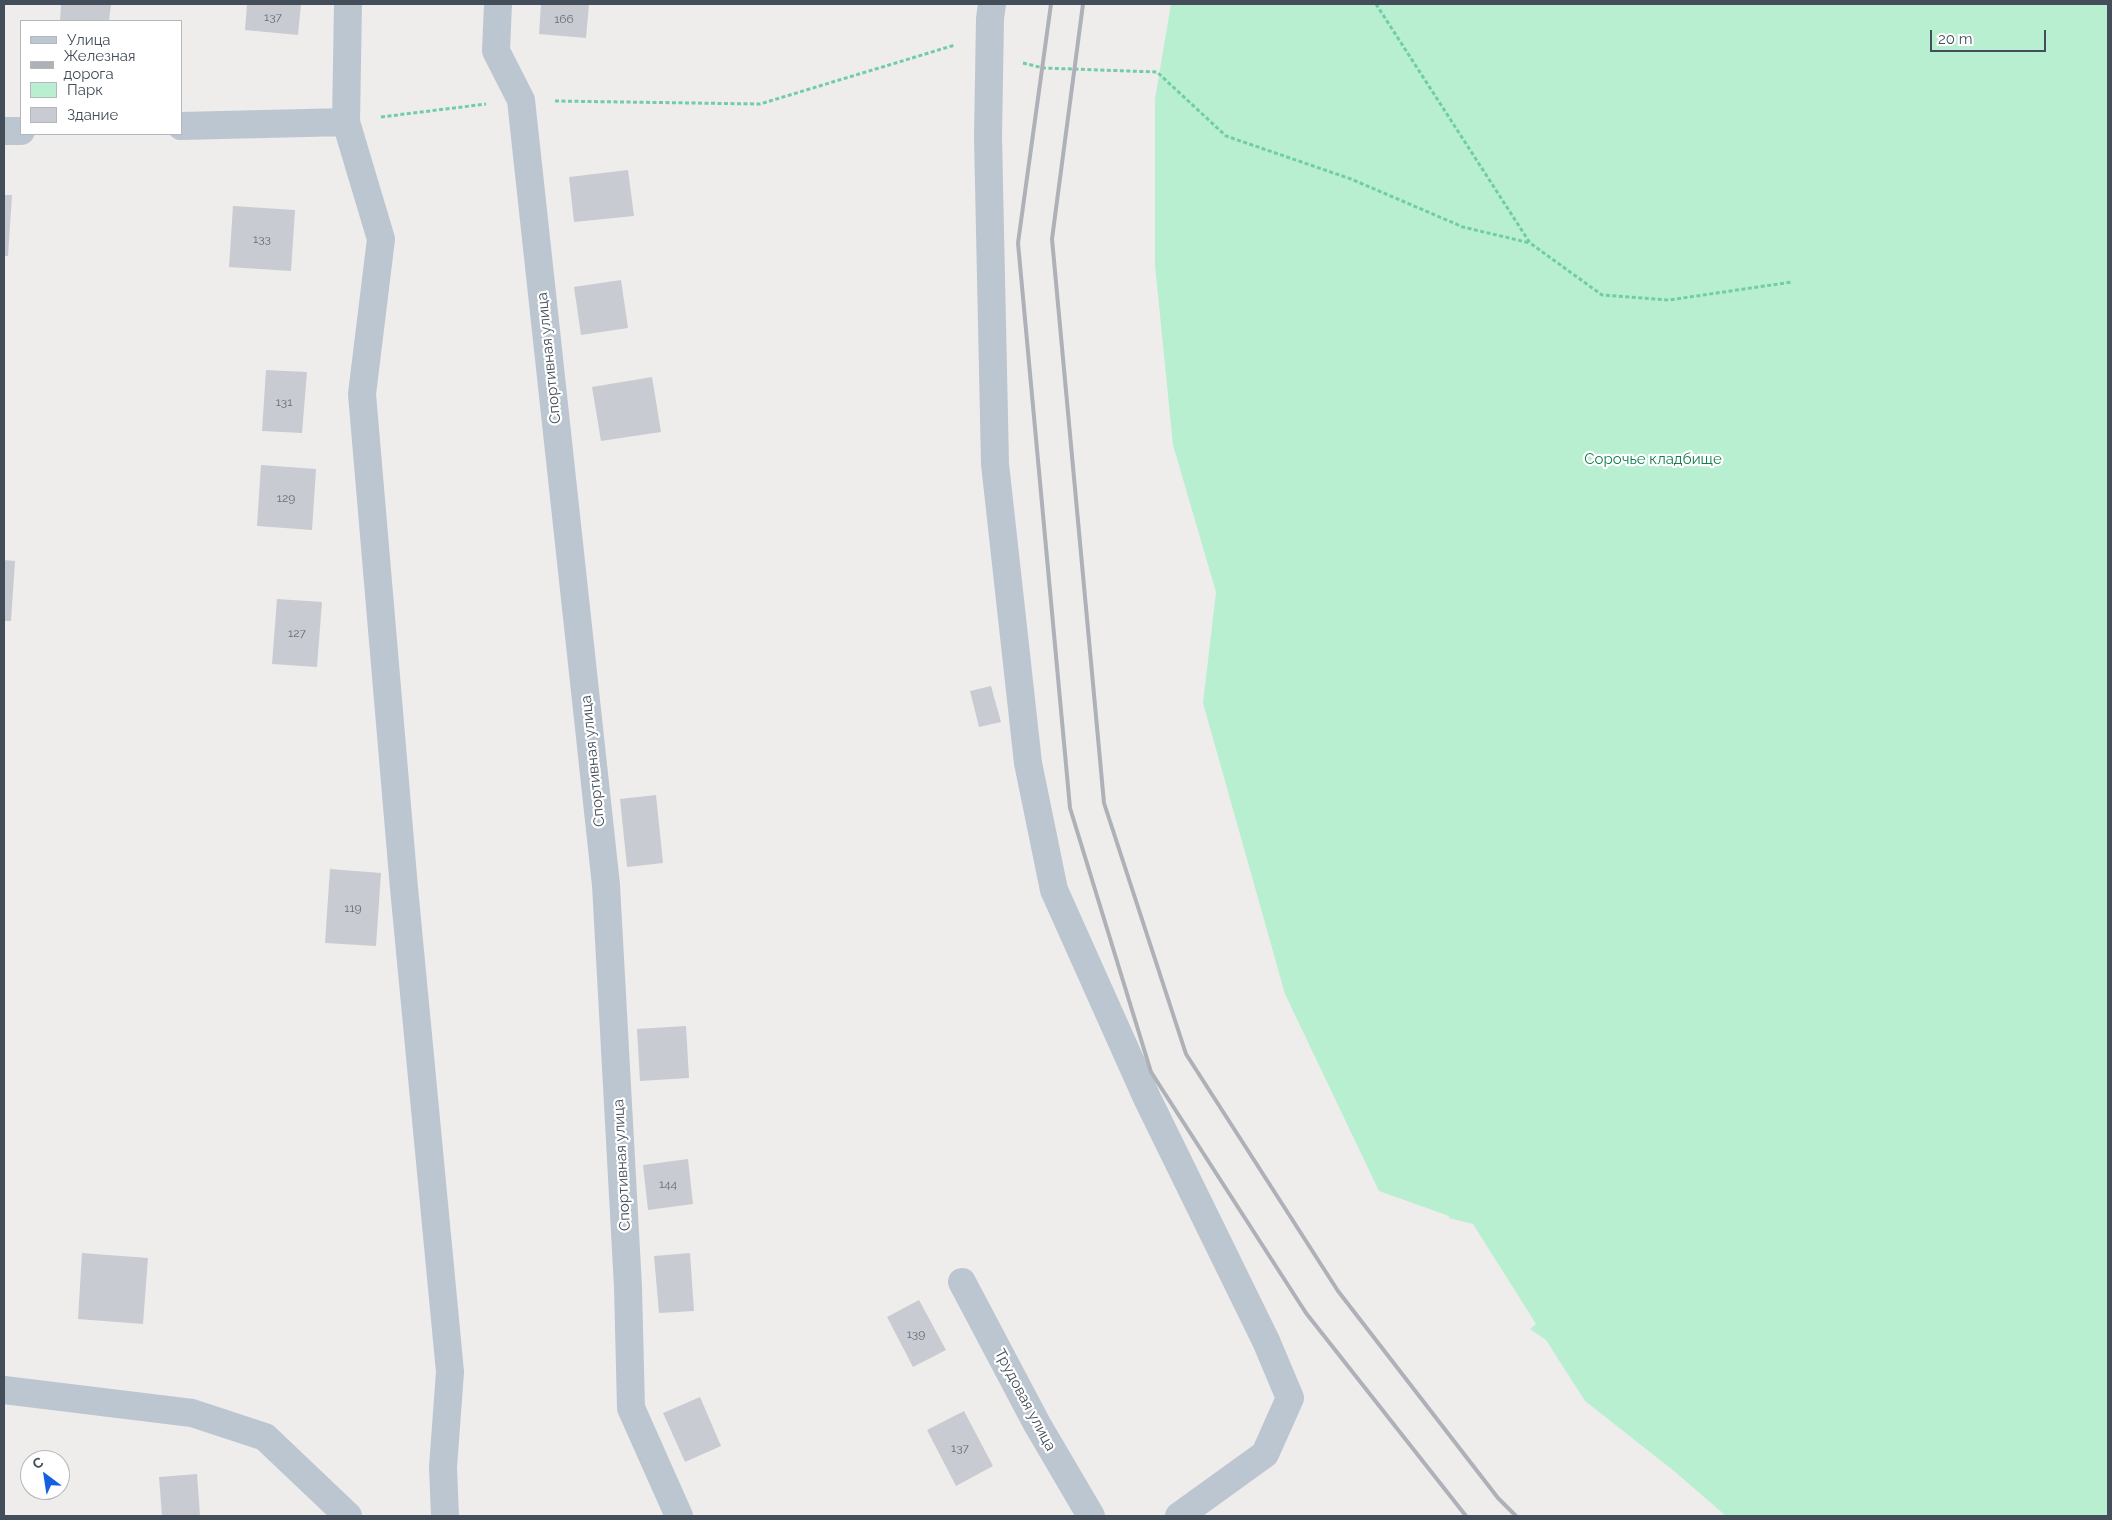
<!DOCTYPE html>
<meta charset="utf-8">
<style>
body{margin:0}
#map{position:relative;width:2112px;height:1520px;overflow:hidden;background:#efecec;font-family:Raleway,sans-serif}
canvas{display:block}
.frame{position:absolute;inset:0;border:5px solid #444e5a;pointer-events:none}
.legend{position:absolute;left:20px;top:20px;width:162px;height:115px;box-sizing:border-box;background:#fff;border:1px solid #b4b8bd;margin:0;padding:6px 9px;list-style:none;font-size:15px;color:#444e5a}
.legend li{display:flex;align-items:center;gap:10px;height:25px}
.legend b{width:25px;border:1px solid #b4b8bd}
.north{position:absolute;left:20px;top:1450px;width:50px;height:50px;box-sizing:border-box;background:#fff;border:1px solid #b4b8bd;border-radius:50%;rotate:329deg;font-size:14px;font-weight:700;line-height:20px;text-align:center;color:#444e5a}
.north::after{content:'';display:block;margin:auto;width:18px;height:22px;background:#1460e2;clip-path:polygon(50% 0,100% 100%,50% 72%,0 100%)}
.scale{position:absolute;left:1930px;top:30px;width:116px;height:22px;box-sizing:border-box;border:2px solid #444e5a;border-top:0;padding-left:6px;font-size:15px;line-height:18px;white-space:nowrap;color:#444e5a;-webkit-text-stroke:4px #fff;paint-order:stroke}
</style>
<div id="map">
<canvas width="2112" height="1520"></canvas>
<div class="frame"></div>
<ul class="legend">
<li><b style="height:6px;background:#bcc6d0"></b>Улица</li>
<li><b style="height:6px;background:#aeb1b7"></b>Железная дорога</li>
<li><b style="height:14px;background:#b8efd1"></b>Парк</li>
<li><b style="height:14px;background:#c9cbd2"></b>Здание</li>
</ul>
<div class="north">С</div>
<div class="scale">20 m</div>
</div>
<script>
const ctx = document.querySelector('canvas').getContext('2d');
ctx.lineJoin = 'round';
function fill(path, color) { ctx.fillStyle = color; ctx.fill(path, 'evenodd'); }
const shape = rows => new Path2D(rows.map(r => 'M' + r).join(''));
function stroke(path, color, width, dash) { ctx.strokeStyle = color; ctx.lineWidth = width; ctx.lineCap = dash ? 'butt' : 'round'; ctx.setLineDash(dash || []); ctx.stroke(path); }
function label(font, color, halo, rows, align = 'center') {
  ctx.font = font + ' Raleway,sans-serif'; ctx.lineWidth = 4.5; ctx.setLineDash([]); ctx.textBaseline = 'middle'; ctx.strokeStyle = halo; ctx.fillStyle = color; for (const [text, x, y, turn = 0] of rows) {
    ctx.save(); ctx.translate(x, y); ctx.rotate((+turn || 0) * Math.PI / 180); ctx.textAlign = isNaN(turn) ? turn : align; if (halo) ctx.strokeText(text, 0, 0); ctx.fillText(text, 0, 0); ctx.restore();
  }
}
const green = shape([
 [1171,4,2108,4,2108,1516,1726,1516,1674,1471,1585,1401,1546,1340,1530,1329,1536,1324,1473,1224,1449,1218,1449,1216,1379,1191,1285,994,1203,703,1216,592,1173,445,1155,265,1155,99]
]);
const building = shape([
 [61,4,111,4,109,21,60,21],
 [247,4,301,4,298,35,245,30],
 [541,4,589,4,586,38,539,34],
 [628,170,634,216,574,222,569,177],
 [4,195,12,195,8,256,4,256],
 [233,206,295,210,291,271,229,267],
 [621,280,628,328,581,335,574,287],
 [266,370,307,372,302,433,262,431],
 [652,377,661,432,601,441,592,387],
 [261,465,316,469,312,530,257,526],
 [4,560,15,561,11,621,4,621],
 [277,599,322,602,317,667,272,664],
 [991,686,1001,722,979,727,970,691],
 [656,795,663,863,627,867,620,799],
 [330,869,381,873,376,946,325,943],
 [686,1026,689,1078,640,1081,637,1029],
 [688,1159,693,1204,648,1210,643,1165],
 [82,1253,148,1258,143,1324,78,1319],
 [690,1253,694,1311,659,1313,654,1256],
 [919,1300,946,1350,913,1367,887,1317],
 [700,1397,721,1446,685,1462,663,1413],
 [964,1411,993,1466,956,1486,927,1430],
 [197,1474,200,1516,162,1516,159,1477]
]);
const path = shape([
 [1376,4,1530,243,1602,295,1669,300,1792,282],
 [1023,63,1043,68,1157,72,1226,136,1351,179,1463,227,1530,243],
 [555,101,760,104,955,45],
 [381,117,486,104]
]);
const street = shape([
 [348,4,346,122,381,239,362,394,404,888,450,1372,443,1467,445,1516],
 [498,4,496,51,521,100,606,885,628,1287,631,1408,679,1516],
 [992,4,990,19,988,137,995,464,1028,763,1054,890,1147,1098,1266,1341,1290,1398,1265,1454,1179,1516],
 [181,126,346,122],
 [4,131,21,131],
 [962,1282,1037,1424,1091,1516],
 [4,1390,192,1413,265,1437,348,1516]
]);
const rail = shape([
 [1051,4,1018,243,1070,808,1151,1072,1306,1313,1466,1516],
 [1083,4,1052,239,1104,803,1186,1054,1338,1291,1498,1498,1516,1516]
]);
const numberNames = [
 ["137",273,17],
 ["166",564,19],
 ["133",262,239],
 ["131",284,402],
 ["129",286,498],
 ["127",297,633],
 ["119",353,908],
 ["144",668,1184],
 ["139",916,1334],
 ["137",960,1448]
];
const streetNames = [
 ["Спортивная улица",549,358,-96],
 ["Спортивная улица",593,761,-96],
 ["Спортивная улица",622,1165,-93],
 ["Трудовая улица",1025,1400,62]
];
const parkNames = [
 ["Сорочье кладбище",1653,459]
];
fill(green, '#b8efd1');
fill(building, '#c9cbd2');
stroke(path, '#70cea6', 3, [4, 2.5]);
stroke(street, '#bcc6d0', 28);
stroke(rail, '#aeb1b7', 4);
label('12px', '#656d78', null, numberNames);
label('15px', '#444e5a', '#fff', streetNames);
label('15px', '#147d4f', '#fff', parkNames);
</script>
